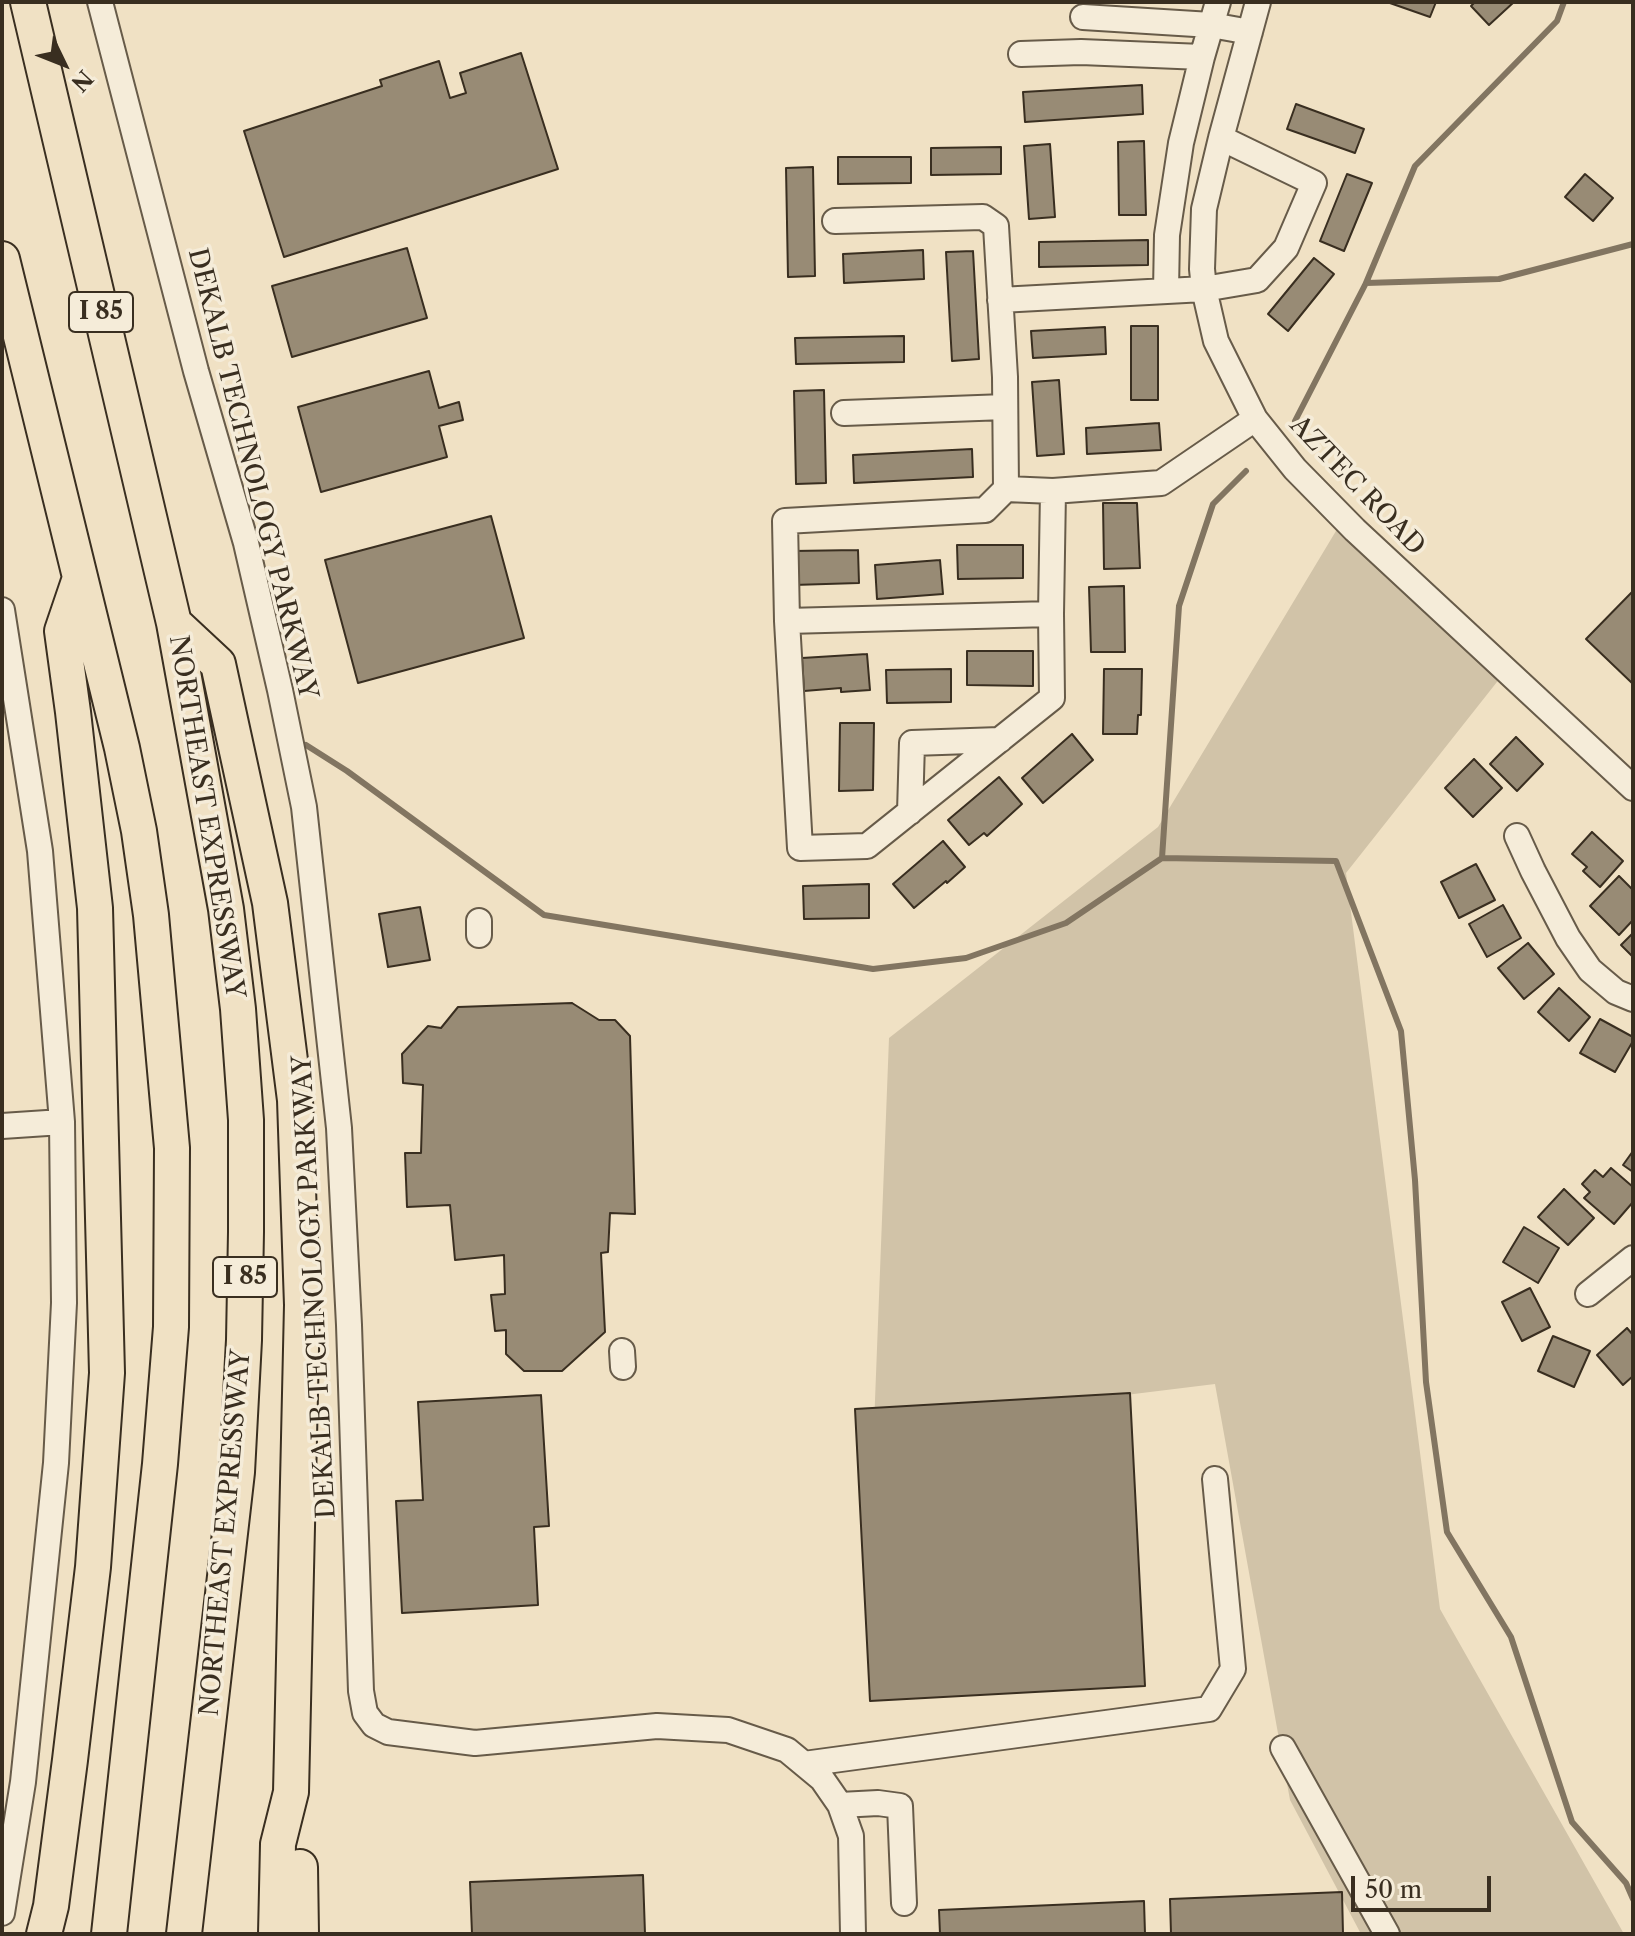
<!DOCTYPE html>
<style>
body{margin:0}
#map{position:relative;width:1635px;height:1936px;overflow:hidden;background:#f0e1c4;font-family:"Libre Caslon Text",serif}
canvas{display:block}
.frame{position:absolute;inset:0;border:4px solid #392e20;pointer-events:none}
.north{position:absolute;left:24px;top:24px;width:80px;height:80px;-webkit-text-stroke:6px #f5ecd9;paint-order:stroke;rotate:133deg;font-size:22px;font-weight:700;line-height:32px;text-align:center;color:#392e20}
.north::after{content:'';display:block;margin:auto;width:28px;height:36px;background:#392e20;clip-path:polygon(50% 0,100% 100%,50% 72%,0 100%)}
.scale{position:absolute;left:1351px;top:1876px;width:140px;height:36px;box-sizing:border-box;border:4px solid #392e20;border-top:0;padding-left:10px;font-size:24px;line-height:28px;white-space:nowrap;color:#392e20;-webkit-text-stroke:6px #f5ecd9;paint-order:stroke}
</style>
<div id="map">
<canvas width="1635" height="1936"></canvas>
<div class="frame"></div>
<div class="north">N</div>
<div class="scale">50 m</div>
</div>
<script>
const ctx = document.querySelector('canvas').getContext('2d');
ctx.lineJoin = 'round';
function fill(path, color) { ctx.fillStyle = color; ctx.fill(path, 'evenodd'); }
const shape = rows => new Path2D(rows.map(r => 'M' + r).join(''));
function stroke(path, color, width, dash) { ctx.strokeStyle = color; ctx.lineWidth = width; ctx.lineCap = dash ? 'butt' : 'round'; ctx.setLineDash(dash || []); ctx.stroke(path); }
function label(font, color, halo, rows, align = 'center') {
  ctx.font = font + ' "Libre Caslon Text",serif'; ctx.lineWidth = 7; ctx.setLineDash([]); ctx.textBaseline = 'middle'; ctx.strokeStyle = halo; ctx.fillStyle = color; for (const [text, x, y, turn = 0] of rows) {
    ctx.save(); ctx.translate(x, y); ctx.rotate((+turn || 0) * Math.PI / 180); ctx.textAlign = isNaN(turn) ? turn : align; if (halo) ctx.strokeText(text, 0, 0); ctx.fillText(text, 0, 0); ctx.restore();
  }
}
const green = shape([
 [1345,516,1508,668,1346,873,1440,1609,1624,1934,1361,1934,1290,1800,1215,1384,874,1426,889,1038,1158,827]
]);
const stream = shape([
 [1366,283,1499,279,1633,244],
 [1295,421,1366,283,1415,166,1557,21,1564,2],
 [306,745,347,771,544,915,873,969,966,958,1066,923,1162,858,1336,861,1401,1031,1415,1180,1426,1382,1447,1532,1511,1637,1572,1822,1626,1883,1633,1899],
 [1162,858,1179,606,1213,504,1246,471]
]);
const building = shape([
 [1387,2,1436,2,1430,17,1387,2],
 [1475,2,1514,2,1489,25,1471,6,1475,2],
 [521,53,558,169,284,257,244,131,382,86,380,80,439,61,450,98,466,93,460,73,521,53],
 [1142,85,1143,114,1025,122,1023,92,1142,85],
 [1296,104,1364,129,1355,153,1287,129,1296,104],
 [1144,141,1146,215,1119,215,1118,142,1144,141],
 [1050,144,1055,217,1029,219,1024,146,1050,144],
 [1001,147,1001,174,931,175,931,148,1001,147],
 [838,157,911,157,911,183,838,184,838,157],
 [813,167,815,276,788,277,786,168,813,167],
 [1347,174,1372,183,1344,251,1320,241,1347,174],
 [1585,174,1613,198,1593,221,1565,197,1585,174],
 [1148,240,1148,265,1039,267,1039,242,1148,240],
 [407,248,427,318,292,357,272,286,407,248],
 [923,250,924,279,844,283,843,254,923,250],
 [973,251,979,359,952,361,946,252,973,251],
 [1314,258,1334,274,1288,331,1268,314,1314,258],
 [1131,326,1158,326,1158,400,1131,400,1131,326],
 [1105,327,1106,354,1033,358,1031,331,1105,327],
 [904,336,904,362,796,364,795,338,904,336],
 [429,371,439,408,459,402,463,420,439,426,447,457,321,492,298,407,429,371],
 [1059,380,1064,454,1037,456,1032,382,1059,380],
 [824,390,826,483,796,484,794,391,824,390],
 [1159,423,1161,450,1087,454,1086,428,1159,423],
 [972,449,973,477,854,483,853,455,972,449],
 [1103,503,1137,503,1140,568,1104,569,1103,503],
 [491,516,524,638,358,683,325,560,491,516],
 [957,545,1023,545,1023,578,958,579,957,545],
 [858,550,859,583,793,585,793,551,858,550],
 [940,560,943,594,877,599,875,565,940,560],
 [1124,586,1125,652,1091,652,1089,587,1124,586],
 [1633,591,1633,684,1586,639,1633,591],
 [967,651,1033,651,1033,686,967,685,967,651],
 [867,654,870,690,841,692,841,688,804,691,802,658,867,654],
 [951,669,951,702,887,703,886,670,951,669],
 [1104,669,1142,669,1141,715,1138,715,1137,734,1103,734,1104,669],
 [840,723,874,723,873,790,839,791,840,723],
 [1072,734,1093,760,1043,803,1022,778,1072,734],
 [1516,737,1543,764,1517,791,1490,764,1516,737],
 [1474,759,1502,788,1473,817,1445,788,1474,759],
 [999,777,1022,804,987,836,984,833,969,845,948,820,999,777],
 [1592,832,1623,861,1600,887,1583,871,1587,867,1572,854,1592,832],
 [943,841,965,867,947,883,946,881,914,908,893,884,943,841],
 [1476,864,1495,900,1459,918,1441,882,1476,864],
 [1619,876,1633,890,1633,920,1619,935,1590,906,1619,876],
 [869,884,869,918,804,919,803,886,869,884],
 [1503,905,1521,938,1487,957,1469,924,1503,905],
 [420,907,430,960,388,967,379,914,420,907],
 [1633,933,1633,957,1621,945,1633,933],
 [1528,943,1554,974,1524,999,1498,968,1528,943],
 [1559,988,1590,1017,1569,1041,1538,1012,1559,988],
 [572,1003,599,1020,615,1020,630,1036,635,1214,610,1213,608,1252,601,1253,605,1332,562,1371,524,1371,506,1354,506,1330,495,1331,491,1295,505,1294,504,1255,455,1260,450,1205,407,1207,405,1153,421,1153,423,1085,403,1083,402,1054,428,1026,441,1028,458,1007,572,1003],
 [1600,1019,1633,1037,1633,1041,1615,1072,1580,1053,1600,1019],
 [1633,1151,1633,1172,1623,1165,1633,1151],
 [1611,1168,1633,1187,1633,1202,1614,1224,1584,1198,1590,1192,1582,1184,1595,1170,1603,1177,1611,1168],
 [1564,1189,1594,1218,1568,1245,1538,1217,1564,1189],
 [1524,1227,1559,1248,1538,1283,1503,1262,1524,1227],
 [1530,1288,1550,1327,1522,1341,1502,1302,1530,1288],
 [1627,1328,1633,1335,1633,1376,1623,1385,1597,1355,1627,1328],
 [1553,1336,1590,1351,1574,1387,1538,1371,1553,1336],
 [1130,1393,1145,1686,870,1701,855,1409,1130,1393],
 [541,1395,549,1526,534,1527,538,1605,402,1613,396,1501,423,1500,418,1402,541,1395],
 [643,1875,645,1934,472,1934,470,1882,643,1875],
 [1342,1892,1343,1934,1171,1934,1170,1899,1342,1892],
 [1144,1901,1145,1934,940,1934,939,1910,1144,1901]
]);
const minor = shape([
 [100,2,196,371,246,543,280,690,304,807,339,1128,349,1325,361,1691,365,1713,374,1725,388,1732,475,1743,657,1726,728,1730,787,1750,822,1779,840,1805,851,1836,853,1934],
 [1258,2,1221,138,1204,209,1202,269,1204,289,1216,341,1255,419,1295,469,1355,530,1633,788],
 [1083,17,1211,25,1250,32],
 [1021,54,1081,52,1202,57,1218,2],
 [835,221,983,217,996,226,1005,377,1006,489],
 [1166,291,1167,235,1181,143,1202,57],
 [1000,300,1204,289,1257,280,1286,248,1314,183,1221,138],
 [844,413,1005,407],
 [1053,491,1051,614,1052,698,867,846,800,848,787,621,785,521,985,510,1006,489,1053,491,1161,483,1255,419],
 [2,610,40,851,62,1122,64,1303,56,1463,23,1782,2,1913],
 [787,621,1051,614],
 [910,812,912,743,1000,740],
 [1517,836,1533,871,1568,938,1590,970,1616,992,1633,999],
 [479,935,479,921],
 [2,1126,62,1122],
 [1588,1294,1633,1258],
 [622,1351,623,1367],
 [1283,1748,1387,1934],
 [804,1764,1209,1709,1233,1669,1215,1479],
 [840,1805,878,1803,900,1806,904,1903]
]);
const highway = shape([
 [28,2,174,623,226,909,238,1009,246,1120,246,1232,244,1340,237,1472,184,1934],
 [2,259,122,748,139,831,151,915,172,1148,171,1327,160,1464,109,1934],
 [174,623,218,664,270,903,295,1100,302,1305,291,1792,278,1844,276,1934],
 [300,1867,301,1934],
 [44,1934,51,1906,70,1760,93,1567,107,1373,95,908,73,712,62,631,80,578]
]);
const shields = [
 [101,312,64],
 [245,1277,64]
];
const shieldNames = [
 ["I 85",101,312],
 ["I 85",245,1277]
];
const streetNames = [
 ["DEKALB TECHNOLOGY PARKWAY",252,474,76],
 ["AZTEC ROAD",1357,486,46],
 ["NORTHEAST EXPRESSWAY",206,817,81],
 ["DEKALB TECHNOLOGY PARKWAY",315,1287,-93],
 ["NORTHEAST EXPRESSWAY",226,1533,-85]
];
fill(green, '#d1c3a8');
stroke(stream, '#827561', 6);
fill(building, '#988b75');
stroke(building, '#392e20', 2);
stroke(minor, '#675b49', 28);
stroke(highway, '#392e20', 38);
stroke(minor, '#f5ecd9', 24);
stroke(highway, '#f0e1c4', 34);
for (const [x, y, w] of shields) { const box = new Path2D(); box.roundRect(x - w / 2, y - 20, w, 40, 6); ctx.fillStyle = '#f5ecd9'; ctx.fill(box); stroke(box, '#392e20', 2); }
label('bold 24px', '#392e20', null, shieldNames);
label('26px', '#392e20', '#f5ecd9', streetNames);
</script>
